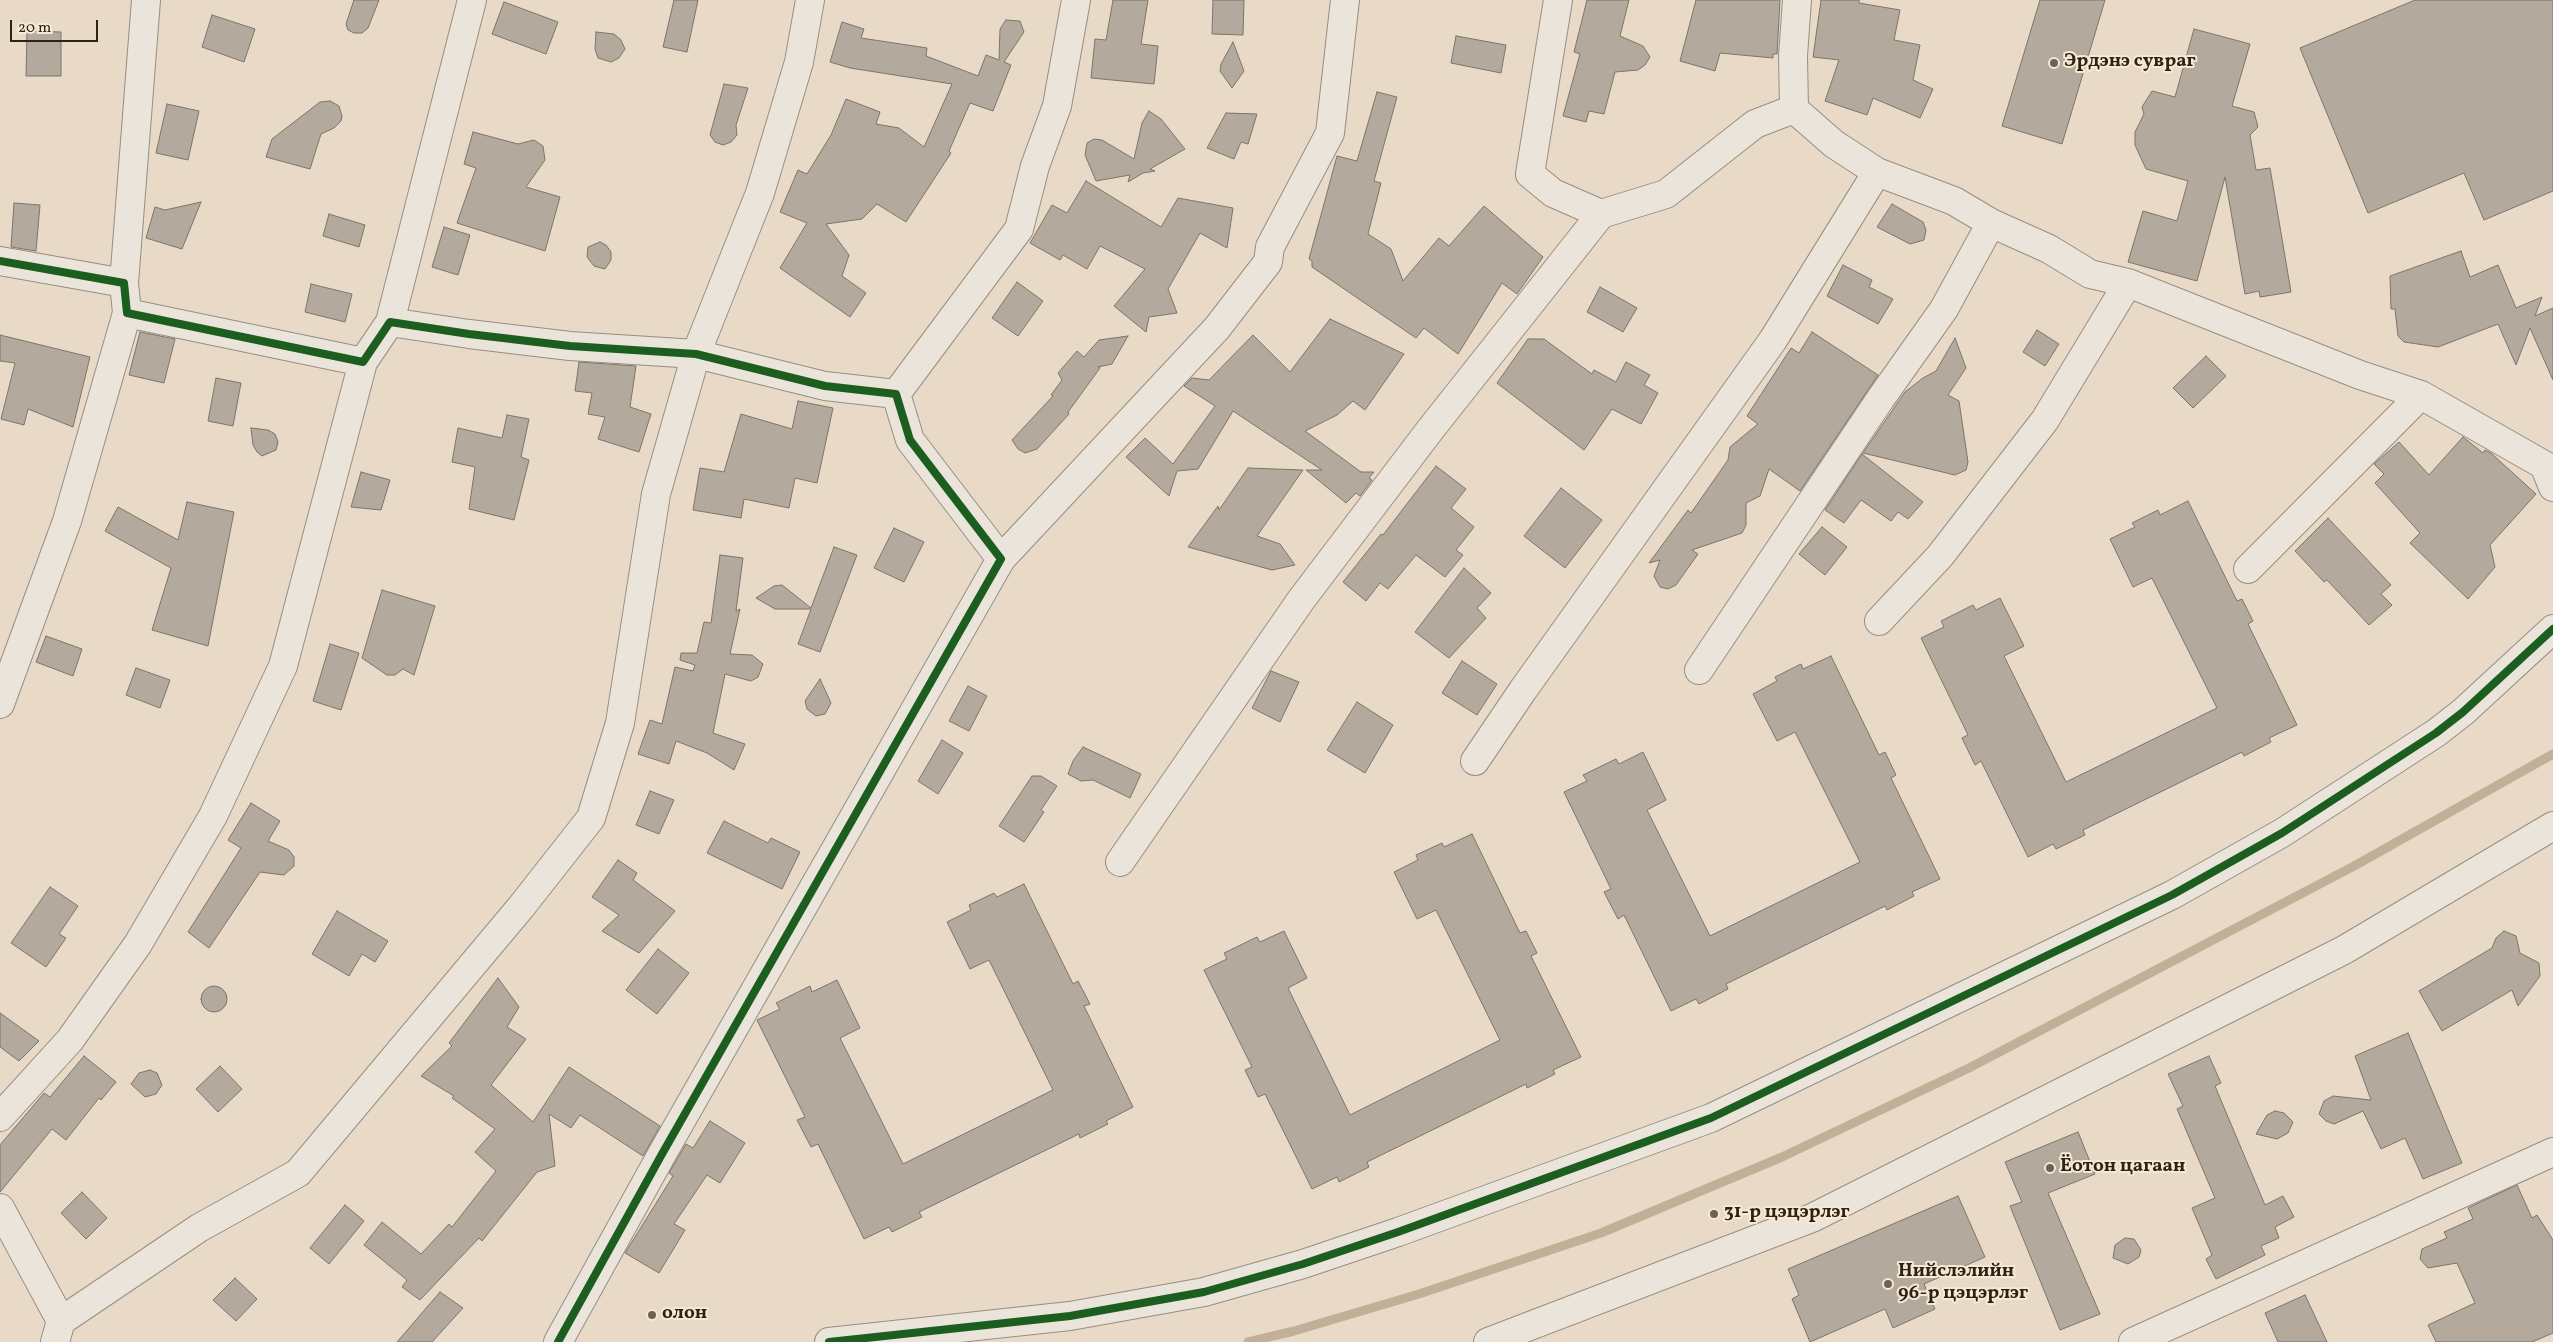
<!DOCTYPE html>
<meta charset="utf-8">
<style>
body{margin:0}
#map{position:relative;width:2553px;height:1342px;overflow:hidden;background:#e8dac7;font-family:Vollkorn,serif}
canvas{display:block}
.scale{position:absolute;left:10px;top:20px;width:88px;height:22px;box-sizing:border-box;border:2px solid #2b2218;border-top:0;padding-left:6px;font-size:15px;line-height:18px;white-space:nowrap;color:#2b2218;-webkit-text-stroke:4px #f9e8d2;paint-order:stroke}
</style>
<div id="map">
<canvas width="2553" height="1342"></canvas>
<div class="scale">20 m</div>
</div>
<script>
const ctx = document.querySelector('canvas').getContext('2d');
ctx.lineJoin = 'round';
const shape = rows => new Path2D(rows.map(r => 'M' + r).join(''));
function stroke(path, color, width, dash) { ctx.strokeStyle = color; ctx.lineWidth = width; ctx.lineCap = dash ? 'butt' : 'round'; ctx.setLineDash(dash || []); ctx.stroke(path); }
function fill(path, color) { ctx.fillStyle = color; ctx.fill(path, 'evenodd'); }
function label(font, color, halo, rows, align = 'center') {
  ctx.font = font + ' Vollkorn,serif'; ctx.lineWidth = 4; ctx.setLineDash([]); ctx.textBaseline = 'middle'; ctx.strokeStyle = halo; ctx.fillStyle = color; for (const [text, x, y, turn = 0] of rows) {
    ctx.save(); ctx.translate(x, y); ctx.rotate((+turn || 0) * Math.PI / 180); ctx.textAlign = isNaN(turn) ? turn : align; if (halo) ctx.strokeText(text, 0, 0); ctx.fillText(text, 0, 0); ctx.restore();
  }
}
const stream = shape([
 [1248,1342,1294,1331,1419,1294,1601,1233,1782,1157,1969,1068,2356,865,2553,754]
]);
const building = shape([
 [354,0,379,0,368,28,362,33,354,33,348,30,346,24,354,0],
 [674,0,698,0,687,52,663,47,674,0],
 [1113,0,1148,0,1141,44,1158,46,1154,84,1091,78,1095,39,1106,40,1113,0],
 [1213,0,1244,0,1243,35,1212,34,1213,0],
 [1587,0,1629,0,1620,36,1643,46,1650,57,1645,65,1638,70,1615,72,1604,114,1589,111,1586,122,1563,116,1580,54,1574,52,1587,0],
 [1696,0,1780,0,1777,54,1773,54,1773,58,1720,53,1715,71,1680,61,1696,0],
 [1821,0,1859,0,1859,3,1900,10,1894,40,1920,45,1913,80,1933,89,1920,118,1873,98,1867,115,1825,101,1839,60,1813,57,1821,0],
 [2040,0,2105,0,2062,144,2002,126,2040,0],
 [2415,0,2553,0,2553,191,2484,220,2464,173,2368,213,2300,48,2415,0],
 [504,2,558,22,546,54,492,34,504,2],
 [212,15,255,29,244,62,202,47,212,15],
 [1006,20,1020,21,1024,32,1004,62,1011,65,993,111,970,103,949,151,951,153,906,222,877,204,862,219,826,224,849,255,842,276,866,293,850,317,780,268,807,223,780,212,798,170,807,174,831,135,846,99,880,112,876,124,899,128,924,147,952,84,850,68,830,62,842,22,864,29,861,38,927,48,926,56,978,76,986,55,999,60,1000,29,1006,20],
 [2194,29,2250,44,2232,106,2254,112,2258,127,2250,135,2256,170,2270,168,2291,292,2260,297,2259,291,2245,294,2225,177,2197,281,2128,262,2143,211,2177,221,2188,181,2146,169,2135,145,2135,132,2144,114,2142,107,2152,91,2175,97,2194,29],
 [27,31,61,32,61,76,26,76,27,31],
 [596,32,614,34,621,40,625,49,619,58,611,62,598,58,595,49,596,32],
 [1456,36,1506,45,1501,73,1451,63,1456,36],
 [1233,42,1244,71,1232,88,1220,71,1221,64,1233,42],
 [724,84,748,88,736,125,737,135,731,142,723,145,715,142,710,135,724,84],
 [1377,92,1397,97,1374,181,1381,183,1368,234,1391,249,1403,281,1439,238,1449,246,1484,206,1543,257,1517,294,1502,283,1458,354,1424,328,1416,338,1312,267,1312,261,1309,259,1337,156,1357,161,1377,92],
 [330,101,339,106,342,116,341,121,334,128,321,134,310,169,266,157,272,139,320,102,330,101],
 [167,104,199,111,188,160,156,153,167,104],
 [1149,111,1161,119,1185,149,1150,169,1155,171,1143,173,1128,182,1130,175,1096,181,1085,155,1087,143,1094,139,1102,140,1134,159,1142,123,1149,111],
 [1226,113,1257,114,1248,144,1241,142,1234,159,1207,148,1226,113],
 [473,132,518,144,534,140,543,146,545,160,526,187,560,197,545,251,457,223,476,168,464,164,473,132],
 [1086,181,1161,227,1178,198,1233,208,1227,248,1200,233,1168,289,1177,313,1149,317,1146,332,1114,306,1145,269,1100,246,1087,269,1063,255,1060,260,1030,243,1052,205,1067,213,1086,181],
 [201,202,182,249,146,238,155,207,165,210,201,202],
 [14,203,40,205,36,251,11,247,14,203],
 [1892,204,1923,222,1926,230,1924,240,1910,244,1877,227,1892,204],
 [329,214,365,225,359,247,323,236,329,214],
 [444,227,470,235,458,275,432,267,444,227],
 [600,242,606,245,611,252,611,260,605,269,594,266,587,257,588,247,600,242],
 [2461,251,2470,277,2498,265,2516,308,2542,297,2535,316,2553,308,2553,380,2530,328,2516,365,2498,324,2438,347,2404,342,2398,336,2395,309,2391,309,2390,276,2461,251],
 [1843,265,1872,280,1869,287,1893,299,1878,324,1827,296,1843,265],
 [1017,282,1043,301,1018,336,992,318,1017,282],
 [311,284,352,294,345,322,305,312,311,284],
 [1600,287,1637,308,1623,332,1587,312,1600,287],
 [1330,319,1404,354,1365,410,1353,401,1337,415,1305,431,1361,472,1374,472,1369,478,1372,480,1360,496,1356,493,1346,503,1306,470,1322,470,1233,411,1198,469,1177,471,1169,496,1126,457,1145,438,1173,464,1215,406,1184,386,1192,378,1209,380,1253,335,1290,372,1330,319],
 [2037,330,2059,344,2045,366,2023,352,2037,330],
 [140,332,175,339,164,383,129,375,140,332],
 [1812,332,1878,375,1800,491,1769,469,1760,496,1746,503,1746,525,1742,533,1692,550,1698,554,1676,585,1668,589,1660,587,1654,576,1660,560,1649,563,1688,510,1691,513,1728,460,1730,447,1758,424,1747,416,1791,348,1799,353,1812,332],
 [0,335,90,357,73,427,28,409,24,425,1,419,15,363,0,361,0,335],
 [1128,336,1112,364,1098,367,1100,368,1068,412,1069,414,1037,449,1025,453,1018,449,1012,440,1053,396,1051,395,1062,380,1058,373,1077,351,1084,357,1099,340,1128,336],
 [1955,338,1966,368,1948,395,1959,401,1968,462,1966,470,1955,475,1863,453,1905,392,1923,378,1936,371,1955,338],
 [1528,339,1544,339,1592,374,1594,370,1616,382,1626,362,1650,375,1644,385,1658,393,1641,424,1612,409,1584,450,1497,383,1528,339],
 [2206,356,2226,376,2193,408,2173,388,2206,356],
 [579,362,636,366,630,407,651,414,639,452,598,439,605,417,588,414,592,393,575,391,579,362],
 [216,378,241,383,233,426,208,421,216,378],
 [798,401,833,408,817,483,795,478,789,508,744,499,741,518,693,510,700,468,724,472,741,414,792,429,798,401],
 [507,415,529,419,521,457,529,460,514,520,469,509,475,467,452,462,458,428,502,438,507,415],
 [251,428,268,430,275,434,278,442,276,450,262,456,257,452,253,445,251,428],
 [2463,437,2483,453,2485,450,2491,453,2536,494,2490,545,2495,567,2468,599,2410,543,2420,533,2375,483,2384,474,2374,464,2399,442,2429,475,2463,437],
 [1862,454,1923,502,1908,519,1898,512,1891,521,1861,500,1844,523,1825,510,1862,454],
 [1436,466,1466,489,1451,508,1474,527,1456,550,1463,555,1445,577,1416,555,1388,589,1380,583,1366,601,1343,582,1381,534,1383,535,1436,466],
 [1248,468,1303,470,1257,536,1280,544,1295,565,1272,570,1188,547,1218,506,1219,510,1248,468],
 [361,472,390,480,381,510,351,507,361,472],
 [1561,488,1602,520,1565,568,1524,536,1561,488],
 [2188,501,2237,601,2242,599,2253,621,2248,624,2297,725,2269,738,2271,742,2244,756,2242,752,2083,830,2085,835,2056,849,2053,844,2028,857,1981,761,1975,765,1962,738,1968,735,1921,638,1944,627,1941,621,1973,605,1976,610,2000,598,2024,646,2004,656,2066,782,2217,708,2152,578,2133,587,2110,539,2135,527,2132,523,2158,510,2160,515,2188,501],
 [187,502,234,512,208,646,152,630,171,568,105,531,118,507,178,540,187,502],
 [2328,518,2391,585,2381,594,2392,605,2369,625,2327,580,2324,582,2295,551,2328,518],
 [1822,527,1847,547,1825,575,1799,554,1822,527],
 [894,528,924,542,904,582,874,568,894,528],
 [834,547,857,555,820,652,798,644,811,609,775,609,756,598,774,586,782,585,811,608,834,547],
 [720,555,743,558,736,611,740,609,730,654,752,655,763,664,758,677,751,681,725,674,713,733,745,744,734,770,707,753,676,741,669,764,638,754,650,720,662,724,675,667,693,671,695,665,680,660,681,653,697,653,704,622,711,623,720,555],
 [1464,568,1491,593,1477,608,1486,618,1449,658,1415,632,1464,568],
 [382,590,435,606,414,675,403,669,395,675,387,675,362,658,382,590],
 [46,636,82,649,73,676,36,662,46,636],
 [330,644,359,653,341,710,313,701,330,644],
 [1831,656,1879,755,1885,752,1896,775,1891,778,1940,879,1912,892,1914,896,1887,910,1885,906,1726,984,1728,989,1699,1004,1696,999,1671,1011,1624,915,1618,919,1604,892,1611,889,1564,792,1587,781,1583,775,1616,759,1619,764,1643,752,1666,800,1647,810,1710,936,1860,862,1795,732,1777,741,1753,694,1777,681,1775,677,1801,664,1803,669,1831,656],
 [1462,661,1497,684,1477,715,1442,693,1462,661],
 [136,668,170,680,160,708,126,695,136,668],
 [1271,671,1299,682,1280,722,1252,708,1271,671],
 [820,679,831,703,825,714,816,716,807,709,805,701,820,679],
 [968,686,987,696,969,731,949,721,968,686],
 [1357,702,1393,725,1365,773,1327,750,1357,702],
 [942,740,963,753,938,794,918,781,942,740],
 [1083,747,1141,774,1130,798,1093,780,1081,781,1068,774,1073,761,1083,747],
 [1032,776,1041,776,1057,786,1041,810,1044,812,1024,842,999,826,1032,776],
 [650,791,674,800,659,834,636,825,650,791],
 [251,803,280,821,268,841,289,850,294,857,294,866,284,875,260,872,209,948,188,932,241,848,228,840,251,803],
 [724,821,768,843,771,838,800,852,782,889,707,853,724,821],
 [1472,834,1520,933,1526,931,1537,953,1531,956,1581,1057,1553,1070,1555,1074,1527,1088,1526,1084,1367,1162,1369,1167,1339,1182,1337,1177,1312,1189,1265,1094,1258,1097,1245,1070,1252,1067,1204,970,1227,959,1224,953,1257,937,1260,942,1284,931,1307,978,1288,988,1350,1115,1500,1040,1436,910,1417,919,1394,872,1418,860,1416,855,1442,843,1444,847,1472,834],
 [618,860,637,873,633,880,675,911,639,953,602,931,619,915,592,897,618,860],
 [1024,884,1073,984,1078,981,1090,1004,1084,1006,1133,1107,1106,1121,1108,1124,1080,1138,1079,1134,919,1212,922,1217,892,1232,889,1227,864,1239,818,1144,811,1147,797,1120,805,1117,757,1020,780,1009,776,1003,810,986,812,992,837,980,860,1028,840,1038,903,1164,1053,1090,989,960,970,969,947,922,971,910,969,905,994,893,997,897,1024,884],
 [50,887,78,906,59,934,66,938,46,967,11,943,50,887],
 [337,911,388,941,375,962,362,954,349,976,312,954,337,911],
 [2504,931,2516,936,2520,953,2539,963,2540,976,2518,1006,2512,990,2442,1031,2419,991,2492,948,2496,938,2504,931],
 [658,949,689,973,657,1014,626,990,658,949],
 [498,978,519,1007,507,1027,526,1039,491,1085,533,1122,569,1067,660,1126,643,1156,580,1115,571,1128,549,1114,555,1166,537,1172,482,1241,479,1238,420,1300,402,1287,407,1280,364,1245,382,1222,421,1254,449,1224,452,1227,496,1171,475,1152,495,1129,452,1098,454,1096,421,1076,452,1046,449,1043,498,978],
 '201 999a13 13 0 1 1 26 0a13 13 0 1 1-26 0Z',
 [0,1013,39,1041,19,1061,0,1047,0,1013],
 [2408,1033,2462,1163,2423,1179,2405,1138,2381,1149,2363,1111,2334,1124,2326,1121,2319,1114,2324,1101,2333,1096,2371,1100,2355,1056,2408,1033],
 [84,1056,116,1082,101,1100,99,1098,66,1140,52,1129,0,1192,0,1145,44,1093,50,1097,84,1056],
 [2209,1056,2221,1083,2215,1086,2265,1205,2283,1196,2294,1217,2275,1227,2279,1238,2261,1246,2265,1255,2216,1279,2206,1259,2212,1255,2192,1208,2215,1198,2177,1109,2183,1106,2168,1074,2209,1056],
 [220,1066,242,1089,218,1112,196,1089,220,1066],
 [150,1070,157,1073,162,1085,156,1094,145,1097,131,1084,139,1073,150,1070],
 [2275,1111,2284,1113,2293,1122,2288,1133,2277,1139,2256,1134,2267,1115,2275,1111],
 [710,1121,745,1143,720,1183,707,1175,674,1224,685,1230,659,1273,625,1253,673,1176,669,1173,686,1144,693,1148,710,1121],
 [2078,1132,2095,1174,2048,1193,2100,1314,2060,1330,2010,1206,2022,1202,2005,1162,2078,1132],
 [2517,1185,2532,1218,2537,1215,2553,1240,2553,1333,2532,1342,2436,1342,2428,1325,2475,1303,2457,1263,2428,1268,2420,1259,2422,1249,2447,1238,2444,1232,2473,1219,2468,1208,2517,1185],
 [82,1192,107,1218,86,1239,61,1213,82,1192],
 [1958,1196,1985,1257,1924,1284,1935,1309,1893,1328,1885,1309,1810,1342,1792,1299,1799,1295,1788,1269,1958,1196],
 [345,1205,364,1221,329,1264,310,1248,345,1205],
 [2125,1238,2134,1239,2141,1250,2139,1257,2128,1264,2113,1258,2115,1245,2125,1238],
 [235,1278,257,1299,236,1321,213,1300,235,1278],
 [440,1292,463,1308,432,1342,397,1342,440,1292],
 [2305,1295,2327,1342,2278,1342,2265,1313,2305,1295]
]);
const minor = shape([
 [1558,0,1530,174,1553,193,1601,214],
 [1794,109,1793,56,1797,0],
 [0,261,124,283,127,313,363,362,390,322,469,334,570,346,696,354,825,386,896,394,910,440,1001,559,662,1154,558,1342],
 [124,283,146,0],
 [390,322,472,0],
 [896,394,1019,229,1035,166,1057,106,1076,0],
 [1001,559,1217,328,1268,262,1270,247,1330,133,1345,0],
 [2248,569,2421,395],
 [1879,621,1940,556,2045,420,2128,283],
 [1699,670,1881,398,1944,309,1991,223],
 [0,704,67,521,127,313],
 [1475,761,1523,690,1773,340,1877,172],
 [1120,862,1301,600,1430,430,1601,214,1666,194,1755,124,1794,109,1834,144,1877,172,1954,201,1991,223,2049,249,2090,274,2128,283,2360,375,2421,395,2544,465,2553,487],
 [0,1117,70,1040,138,944,213,816,283,666,363,362],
 [0,1208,61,1321,55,1342],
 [61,1321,199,1228,298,1173,521,907,591,818,620,723,656,494,696,354,760,193,799,62,810,0],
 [829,1342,1070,1316,1204,1292,1303,1264,1398,1232,1711,1118,2172,895,2282,833,2436,733,2463,712,2553,629],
 [1488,1342,1812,1218,2344,950,2553,826],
 [2133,1342,2553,1152]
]);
const cycleway = shape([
 [0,261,124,283,127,313,363,362,390,322,469,334,570,346,696,354,825,386,896,394,910,440,1001,559,662,1154,558,1342],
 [829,1342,1070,1316,1204,1292,1303,1264,1398,1232,1711,1118,2172,895,2282,833,2436,733,2463,712,2553,629]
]);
const markers = [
 [2054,63,5,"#6d6255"],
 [2050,1168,5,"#6d6255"],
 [1714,1214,5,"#6d6255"],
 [1888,1284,5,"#6d6255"],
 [652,1315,5,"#6d6255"]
];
const poiNames = [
 ["Эрдэнэ сувраг",2064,63],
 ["Ёотон цагаан",2060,1168],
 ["31-р цэцэрлэг",1724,1214],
 ["Нийслэлийн",1898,1273],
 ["96-р цэцэрлэг",1898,1295],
 ["олон",662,1315]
];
stroke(stream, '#c2af97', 9);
fill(building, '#b3a99c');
stroke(building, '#7d756a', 1);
stroke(minor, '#978e82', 30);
stroke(minor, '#ebe4db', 28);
stroke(cycleway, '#1b5e20', 8);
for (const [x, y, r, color] of markers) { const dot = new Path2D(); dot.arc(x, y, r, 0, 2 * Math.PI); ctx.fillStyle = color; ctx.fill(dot); stroke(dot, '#f9e8d2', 2); }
label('bold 19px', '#2b2218', '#f9e8d2', poiNames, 'left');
</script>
